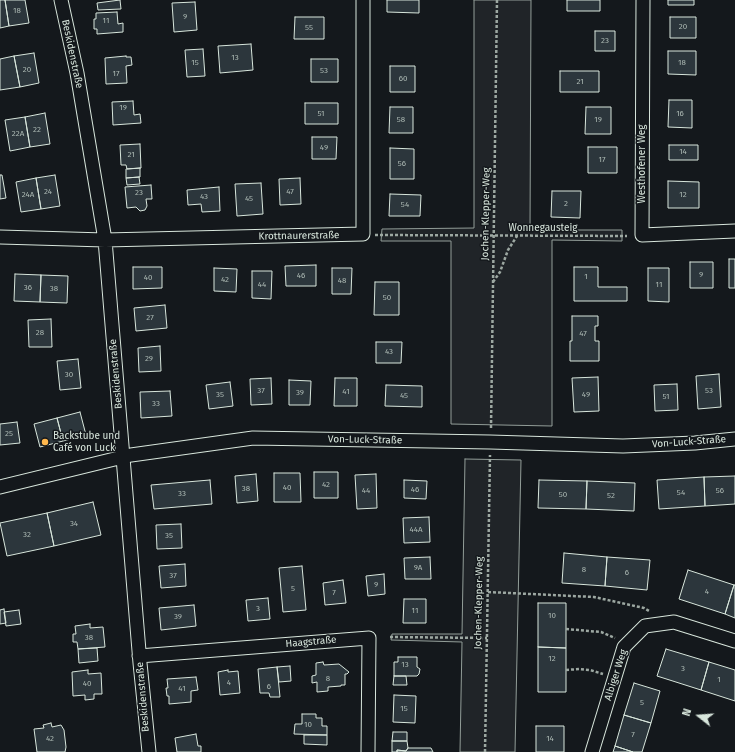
<!DOCTYPE html>
<meta charset="utf-8">
<style>
body{margin:0}
#map{position:relative;width:735px;height:752px;overflow:hidden;background:#14181c;font-family:"Fira Sans",sans-serif}
canvas{display:block}
.north{position:absolute;left:679px;top:696px;width:40px;height:40px;-webkit-text-stroke:3px #14181c;paint-order:stroke;rotate:287deg;font-size:11px;font-weight:700;line-height:16px;text-align:center;color:#d8e6dc}
.north::after{content:'';display:block;margin:auto;width:14px;height:18px;background:#d8e6dc;clip-path:polygon(50% 0,100% 100%,50% 72%,0 100%)}
</style>
<div id="map">
<canvas width="735" height="752"></canvas>
<div class="north">N</div>
</div>
<script>
const ctx = document.querySelector('canvas').getContext('2d');
ctx.lineJoin = 'round';
function fill(path, color) { ctx.fillStyle = color; ctx.fill(path, 'evenodd'); }
const shape = rows => new Path2D(rows.map(r => 'M' + r).join(''));
function stroke(path, color, width, dash) { ctx.strokeStyle = color; ctx.lineWidth = width; ctx.lineCap = dash ? 'butt' : 'round'; ctx.setLineDash(dash || []); ctx.stroke(path); }
function label(font, color, halo, rows, align = 'center') {
  ctx.font = font + ' "Fira Sans",sans-serif'; ctx.lineWidth = 3; ctx.setLineDash([]); ctx.textBaseline = 'middle'; ctx.strokeStyle = halo; ctx.fillStyle = color; for (const [text, x, y, turn = 0] of rows) {
    ctx.save(); ctx.translate(x, y); ctx.rotate((+turn || 0) * Math.PI / 180); ctx.textAlign = isNaN(turn) ? turn : align; if (halo) ctx.strokeText(text, 0, 0); ctx.fillText(text, 0, 0); ctx.restore();
  }
}
const green = shape([
 [474,0,531,0,530,230,622,230,622,241,552,240,552,426,451,424,451,241,381,241,382,229,474,228,474,0],
 [465,459,521,460,515,752,460,752,462,642,391,640,392,634,462,634,465,459]
]);
const building = shape([
 [0,0,5,0,9,26,0,28,0,0],
 [5,0,25,0,29,23,9,26,5,0],
 [120,0,121,9,98,10,97,3,120,0],
 [387,0,419,0,419,13,387,12,387,0],
 [567,0,600,0,600,11,567,11,567,0],
 [668,0,694,0,694,5,668,5,668,0],
 [195,2,197,30,174,32,172,3,195,2],
 [117,12,118,24,123,23,123,32,97,34,97,29,94,29,94,19,96,19,96,13,117,12],
 [295,17,324,17,324,39,294,39,295,17],
 [670,17,696,17,696,38,670,38,670,17],
 [595,31,615,31,615,51,595,51,595,31],
 [251,44,253,70,220,73,218,46,251,44],
 [203,49,205,76,187,77,185,50,203,49],
 [668,51,696,51,696,75,668,74,668,51],
 [34,53,39,83,20,87,14,56,34,53],
 [14,56,20,87,0,90,0,59,14,56],
 [126,56,126,57,131,57,132,65,126,66,127,83,106,84,105,58,126,56],
 [311,59,338,59,338,82,311,82,311,59],
 [390,66,415,66,415,92,390,92,390,66],
 [560,71,599,71,599,92,560,92,560,71],
 [669,100,692,100,692,128,668,127,669,100],
 [133,101,134,115,140,114,141,123,113,125,112,102,133,101],
 [305,103,338,103,338,124,305,124,305,103],
 [390,107,413,107,413,133,389,133,390,107],
 [586,107,611,107,611,134,585,134,586,107],
 [45,113,50,144,30,147,25,117,45,113],
 [25,117,30,147,10,151,5,120,25,117],
 [312,137,337,137,336,159,312,159,312,137],
 [140,144,141,168,127,169,126,165,121,165,120,145,140,144],
 [669,145,698,145,698,160,669,160,669,145],
 [588,147,617,147,617,173,588,173,588,147],
 [390,148,414,149,414,179,390,179,390,148],
 [140,168,140,177,126,178,126,169,140,168],
 [0,175,2,175,6,198,0,199,0,175],
 [55,175,60,206,41,209,36,178,55,175],
 [139,177,140,184,127,185,126,178,139,177],
 [36,178,41,209,21,212,16,182,36,178],
 [300,178,301,204,280,205,279,179,300,178],
 [668,181,699,182,699,208,668,208,668,181],
 [261,183,263,214,237,216,235,184,261,183],
 [151,185,152,199,146,199,147,206,145,210,140,211,136,207,127,208,125,187,151,185],
 [219,187,220,211,202,212,201,204,188,205,187,190,219,187],
 [552,191,581,191,580,218,551,217,552,191],
 [390,194,421,195,420,216,389,216,390,194],
 [729,259,735,259,735,288,729,288,729,259],
 [690,262,713,262,713,288,690,288,690,262],
 [316,265,316,286,286,286,285,266,316,265],
 [133,267,162,267,162,288,133,289,133,267],
 [574,267,598,267,598,287,627,287,627,301,574,301,574,267],
 [214,268,237,269,236,292,214,291,214,268],
 [332,268,352,268,351,294,332,294,332,268],
 [648,268,669,268,669,302,648,301,648,268],
 [252,271,272,271,271,299,252,298,252,271],
 [15,274,41,275,40,302,14,301,15,274],
 [41,275,68,276,67,303,40,302,41,275],
 [375,282,399,282,399,315,374,315,375,282],
 [165,305,167,328,136,331,134,308,165,305],
 [572,316,598,316,598,326,595,326,595,341,599,341,599,361,570,361,570,341,572,341,572,316],
 [51,319,52,347,29,347,28,320,51,319],
 [376,342,402,342,401,363,376,363,376,342],
 [160,346,161,371,139,372,138,348,160,346],
 [78,359,81,388,60,390,57,361,78,359],
 [719,374,721,407,698,409,696,376,719,374],
 [598,377,599,411,574,412,572,378,598,377],
 [271,378,272,404,251,405,250,379,271,378],
 [335,378,357,378,357,406,334,406,335,378],
 [289,380,311,381,310,405,289,405,289,380],
 [230,382,233,406,209,409,206,385,230,382],
 [677,384,678,410,655,411,654,385,677,384],
 [386,385,422,386,422,407,385,406,386,385],
 [170,391,172,416,141,418,140,392,170,391],
 [80,412,86,435,63,441,57,418,80,412],
 [57,418,63,441,40,447,34,424,57,418],
 [17,422,20,443,0,445,0,424,17,422],
 [314,472,338,472,338,498,314,498,314,472],
 [274,473,300,473,301,502,274,502,274,473],
 [256,474,258,501,237,503,235,476,256,474],
 [376,474,377,508,357,509,355,475,376,474],
 [735,476,735,504,705,506,704,477,735,476],
 [704,477,705,506,659,509,657,480,704,477],
 [210,480,212,504,154,509,151,485,210,480],
 [404,480,427,481,426,499,404,498,404,480],
 [539,480,587,481,586,509,538,508,539,480],
 [587,481,635,483,634,511,586,509,587,481],
 [93,502,101,535,54,546,47,513,93,502],
 [47,513,54,546,7,556,0,523,47,513],
 [429,517,430,542,404,543,403,518,429,517],
 [181,524,182,548,157,549,156,525,181,524],
 [564,553,607,557,605,586,562,583,564,553],
 [430,557,431,579,405,579,404,558,430,557],
 [607,557,650,560,647,590,605,586,607,557],
 [185,564,186,586,161,588,159,566,185,564],
 [302,566,306,610,283,612,279,568,302,566],
 [688,570,734,585,725,614,679,599,688,570],
 [384,574,385,594,368,596,366,576,384,574],
 [343,580,346,603,325,605,323,583,343,580],
 [734,585,735,585,735,618,725,614,734,585],
 [268,598,270,619,248,621,246,600,268,598],
 [404,599,426,599,426,623,403,623,404,599],
 [538,603,566,603,566,648,538,647,538,603],
 [194,605,196,626,161,630,159,608,194,605],
 [4,609,6,623,0,624,0,610,4,609],
 [19,610,21,624,6,626,4,612,19,610],
 [90,624,90,628,103,627,105,647,78,649,77,642,73,642,73,634,76,634,75,626,90,624],
 [538,647,566,648,566,692,538,692,538,647],
 [97,648,98,661,79,663,78,649,97,648],
 [666,649,709,662,701,690,657,676,666,649],
 [398,657,417,657,417,667,420,669,419,674,417,676,394,676,394,662,398,662,398,657],
 [323,662,324,665,339,664,349,672,347,674,345,674,345,685,341,685,341,686,328,687,328,691,317,692,317,682,312,683,312,676,316,675,316,663,323,662],
 [709,662,735,670,735,701,701,690,709,662],
 [290,666,291,681,279,682,277,667,290,666],
 [277,667,280,697,270,697,269,693,260,693,258,669,277,667],
 [88,670,88,674,101,673,102,694,94,694,94,699,85,700,85,695,73,696,72,672,88,670],
 [228,670,228,672,238,671,240,693,220,695,218,672,228,670],
 [394,676,406,676,407,685,393,685,394,676],
 [196,677,198,690,191,691,191,702,169,704,169,696,167,696,166,688,168,688,167,679,196,677],
 [634,683,660,691,651,723,624,715,634,683],
 [394,695,416,696,415,723,393,722,394,695],
 [302,714,316,714,316,718,322,718,322,726,327,726,327,735,294,734,295,724,302,724,302,714],
 [624,715,651,723,642,752,633,752,615,746,624,715],
 [51,723,52,727,61,725,64,730,66,747,65,752,37,752,34,729,44,728,43,725,51,723],
 [536,726,564,726,564,752,536,752,536,726],
 [393,732,407,732,407,741,392,741,393,732],
 [196,734,198,746,201,746,201,752,177,752,175,738,196,734],
 [304,735,327,735,327,745,304,744,304,735],
 [392,741,407,741,408,748,406,751,397,750,397,752,392,752,392,741],
 [615,746,633,752,613,752,615,746],
 [408,748,431,748,433,752,397,752,397,750,406,751,408,748]
]);
const path = shape([
 [375,235,627,236],
 [493,282,500,272,508,250,517,236],
 [491,428,497,0],
 [488,592,594,597,644,608,649,611],
 [566,629,601,632,615,638],
 [390,637,487,638],
 [566,670,579,669,590,670,603,674],
 [485,752,490,455]
]);
const minor = shape([
 [61,0,77,73,105,240,140,663,149,752],
 [643,0,642,235,735,231],
 [0,237,105,240,363,234,363,0],
 [0,487,131,455,253,438,490,442,623,446,695,443,735,439],
 [139,656,369,638,368,752],
 [592,752,624,647,645,626,674,622,735,641]
]);
const markers = [
 [45,442,4,"#ffb74d"]
];
const numberNames = [
 ["18",17,11],
 ["9",185,17],
 ["11",106,21],
 ["20",683,27],
 ["55",309,28],
 ["23",605,41],
 ["13",235,58],
 ["15",195,63],
 ["18",682,63],
 ["20",27,70],
 ["53",324,71],
 ["17",116,74],
 ["60",403,79],
 ["21",580,82],
 ["19",123,108],
 ["51",321,114],
 ["16",680,114],
 ["58",401,120],
 ["19",598,120],
 ["22",37,130],
 ["22A",18,134],
 ["49",324,148],
 ["14",683,152],
 ["21",131,155],
 ["17",602,160],
 ["56",402,164],
 ["24",48,192],
 ["47",290,192],
 ["23",139,193],
 ["24A",28,195],
 ["12",683,195],
 ["43",204,197],
 ["45",249,199],
 ["2",566,204],
 ["54",405,205],
 ["9",701,275],
 ["46",301,276],
 ["1",586,277],
 ["40",148,278],
 ["42",225,280],
 ["48",342,281],
 ["44",262,285],
 ["11",659,285],
 ["36",28,288],
 ["38",54,289],
 ["50",387,298],
 ["27",150,318],
 ["28",40,333],
 ["47",583,334],
 ["43",389,352],
 ["29",149,359],
 ["30",69,375],
 ["37",261,391],
 ["53",709,391],
 ["41",346,392],
 ["39",300,393],
 ["35",220,395],
 ["49",586,395],
 ["45",404,396],
 ["51",666,397],
 ["33",156,404],
 ["25",9,434],
 ["42",326,485],
 ["40",287,488],
 ["38",246,489],
 ["46",415,490],
 ["44",366,491],
 ["56",720,491],
 ["54",681,493],
 ["33",182,494],
 ["50",563,495],
 ["52",611,496],
 ["34",74,524],
 ["44A",416,530],
 ["32",27,535],
 ["35",169,536],
 ["9A",418,568],
 ["8",584,570],
 ["6",627,573],
 ["37",173,576],
 ["9",376,585],
 ["5",293,589],
 ["4",707,592],
 ["7",334,593],
 ["3",258,609],
 ["11",415,611],
 ["10",552,616],
 ["39",178,617],
 ["38",89,638],
 ["12",552,659],
 ["13",405,665],
 ["3",683,669],
 ["8",328,679],
 ["1",719,680],
 ["4",229,683],
 ["40",87,684],
 ["6",269,687],
 ["41",182,689],
 ["5",642,703],
 ["15",404,709],
 ["10",308,725],
 ["7",633,735],
 ["42",50,739],
 ["14",550,739]
];
const streetNames = [
 ["Beskidenstraße",72,54,78],
 ["Westhofener Weg",642,164,-90],
 ["Jochen-Klepper-Weg",486,214,-89],
 ["Wonnegausteig",543,228],
 ["Krottnaurerstraße",299,236,-1],
 ["Beskidenstraße",116,374,-95],
 ["Von-Luck-Straße",365,440,1],
 ["Von-Luck-Straße",689,442,-4],
 ["Jochen-Klepper-Weg",479,603,-89],
 ["Haagstraße",311,642,-5],
 ["Albiger Weg",616,675,-72],
 ["Beskidenstraße",143,697,-95]
];
const poiNames = [
 ["Backstube und",53,436],
 ["Café von Luck",53,448]
];
fill(green, '#202428');
stroke(green, '#939e99', 1);
fill(building, '#2c363c');
stroke(building, '#d8e6dc', 1);
stroke(minor, '#d8e6dc', 15);
stroke(path, '#9da8a2', 2.5, [3, 2]);
stroke(minor, '#14181c', 13);
for (const [x, y, r, color] of markers) { const dot = new Path2D(); dot.arc(x, y, r, 0, 2 * Math.PI); ctx.fillStyle = color; ctx.fill(dot); stroke(dot, '#14181c', 1.5); }
label('8px', '#adbab4', null, numberNames);
label('10px', '#d8e6dc', '#14181c', streetNames);
label('10px', '#d8e6dc', '#14181c', poiNames, 'left');
</script>
